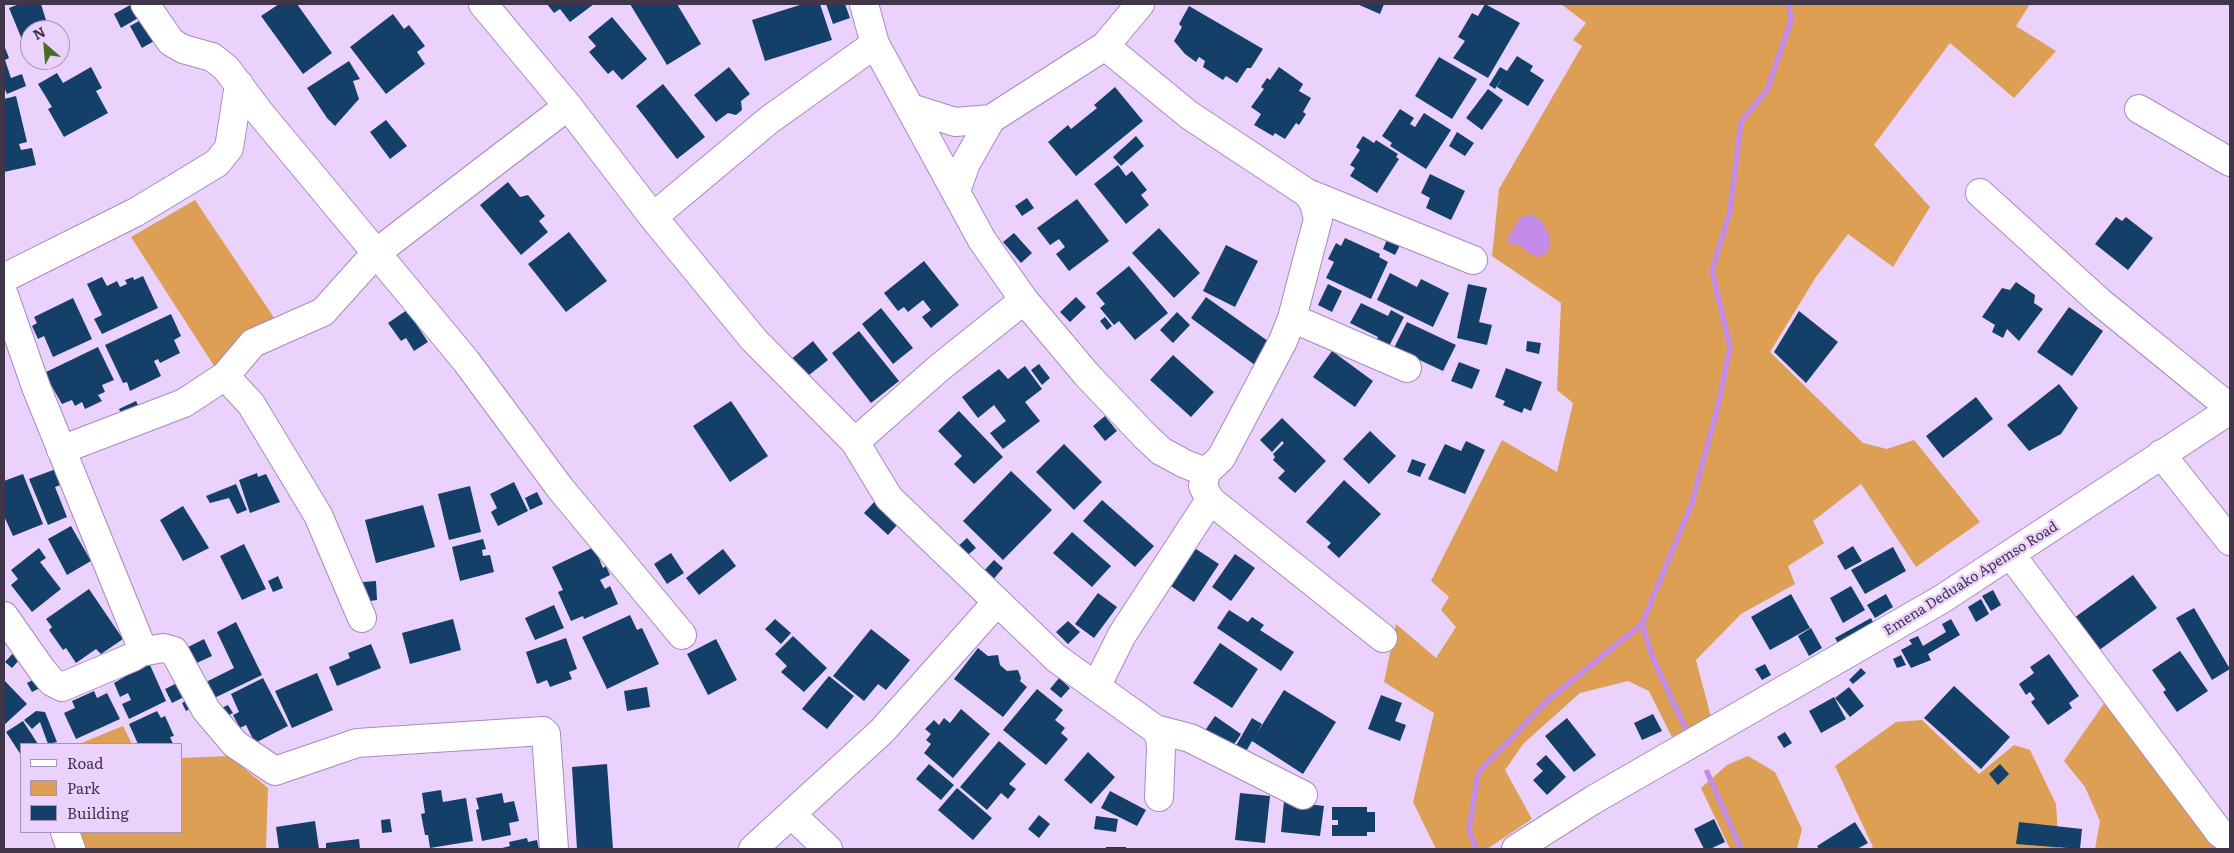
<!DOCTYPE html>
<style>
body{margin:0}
#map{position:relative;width:2234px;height:853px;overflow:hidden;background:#ebd2fd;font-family:Literata,serif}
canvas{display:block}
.frame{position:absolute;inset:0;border:5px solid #41354a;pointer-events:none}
.legend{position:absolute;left:20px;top:743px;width:162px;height:90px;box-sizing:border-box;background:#ebd2fd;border:1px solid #a793b5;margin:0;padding:6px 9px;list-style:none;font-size:15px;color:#41354a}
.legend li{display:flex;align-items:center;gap:10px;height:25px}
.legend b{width:25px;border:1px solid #a793b5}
.north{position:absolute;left:20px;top:20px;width:50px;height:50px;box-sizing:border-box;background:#ebd2fd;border:1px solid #a793b5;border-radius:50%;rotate:333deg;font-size:14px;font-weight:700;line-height:20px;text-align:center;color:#41354a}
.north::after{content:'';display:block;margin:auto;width:18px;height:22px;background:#496b22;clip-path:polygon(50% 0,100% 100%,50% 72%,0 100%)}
</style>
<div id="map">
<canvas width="2234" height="853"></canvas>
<div class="frame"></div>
<ul class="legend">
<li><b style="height:6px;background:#fff"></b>Road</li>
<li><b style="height:14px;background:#dc9f53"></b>Park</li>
<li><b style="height:14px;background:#143f68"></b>Building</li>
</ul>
<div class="north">N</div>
</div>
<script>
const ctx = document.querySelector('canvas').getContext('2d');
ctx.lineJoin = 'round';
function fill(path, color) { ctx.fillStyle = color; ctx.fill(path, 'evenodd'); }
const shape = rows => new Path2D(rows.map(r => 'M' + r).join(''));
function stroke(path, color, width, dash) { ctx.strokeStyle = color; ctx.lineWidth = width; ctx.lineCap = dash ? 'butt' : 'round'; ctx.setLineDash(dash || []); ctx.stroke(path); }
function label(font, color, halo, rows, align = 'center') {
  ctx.font = font + ' Literata,serif'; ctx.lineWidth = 5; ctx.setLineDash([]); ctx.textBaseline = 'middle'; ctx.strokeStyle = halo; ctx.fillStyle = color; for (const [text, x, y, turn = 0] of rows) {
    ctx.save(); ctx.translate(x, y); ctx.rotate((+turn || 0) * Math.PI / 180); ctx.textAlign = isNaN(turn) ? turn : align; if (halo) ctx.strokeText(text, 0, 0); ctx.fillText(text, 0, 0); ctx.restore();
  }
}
const green = shape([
 [1561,4,2030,4,2016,26,2056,51,2014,98,1950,43,1874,145,1930,207,1893,267,1848,234,1816,277,1770,352,1863,443,1887,449,1914,440,1980,522,1916,567,1861,484,1813,521,1824,543,1788,566,1795,584,1741,614,1696,660,1711,717,1672,737,1649,691,1628,681,1580,693,1524,743,1505,770,1532,819,1487,849,1436,849,1413,802,1434,713,1384,682,1396,624,1436,658,1456,627,1441,610,1449,597,1431,581,1502,440,1557,472,1573,403,1557,390,1561,303,1492,256,1499,189,1582,46,1573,40,1586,23],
 [195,200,279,325,218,372,131,237],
 [2105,702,2219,849,2095,849,2100,821,2085,787,2064,761],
 [1922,720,1979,774,2014,745,2030,750,2056,804,2059,849,1870,849,1873,847,1835,766,1896,722],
 [123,726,132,744,79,744],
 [229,756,268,788,266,849,83,849,78,832,181,832,181,758],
 [1748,756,1775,772,1802,829,1797,849,1730,849,1701,788,1727,765]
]);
const water = shape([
 [1531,214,1541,221,1549,234,1550,249,1540,258,1528,252,1518,244,1511,245,1507,239,1520,218]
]);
const stream = shape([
 [1689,736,1652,656,1642,624,1692,503,1718,406,1730,347,1712,271,1730,211,1741,122,1767,90,1791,21,1789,4],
 [1707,772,1741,849],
 [1476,849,1469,830,1478,773,1548,700,1642,624]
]);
const building = shape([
 [19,4,41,4,49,30,30,30,30,46,27,40,23,42,9,8],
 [132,4,140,17,121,28,114,14],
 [279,4,297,4,332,53,303,74,261,16],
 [547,4,594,4,570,22,560,9,554,13],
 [630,4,677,4,701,44,667,65],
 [803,4,820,4,832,40,765,61,752,20],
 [826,4,845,4,850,18,833,24],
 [1357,4,1384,4,1380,14],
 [1485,4,1520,23,1488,78,1453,58,1465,41,1458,37,1472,13,1478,16],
 [1189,6,1263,49,1251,68,1247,68,1237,83,1226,76,1223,80,1203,67,1205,61,1199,57,1196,62,1185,54,1174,41,1182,27,1179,24],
 [393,14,404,29,409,25,425,46,417,52,425,64,386,94,350,47],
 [612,17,647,59,622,80,613,70,608,74,589,52,596,46,588,37],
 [139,21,154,41,142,48,130,26],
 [4,45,9,58,5,60,11,78,22,74,26,86,7,94,4,87],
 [1517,56,1533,66,1530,71,1544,80,1528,106,1497,87,1503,77,1495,89,1489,85,1500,67,1507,71],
 [1439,57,1477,79,1452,119,1415,96],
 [349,61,360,79,353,81,359,99,335,126,327,118,307,88],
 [91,67,102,88,96,91,108,113,64,137,48,109,52,107,38,84,57,73,63,83],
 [729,67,750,94,741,101,742,110,736,115,728,113,716,122,694,95],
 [1279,67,1303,84,1299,91,1311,98,1303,112,1306,114,1299,125,1296,123,1285,139,1275,133,1273,136,1254,125,1261,114,1251,107,1264,89,1261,87,1267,78,1270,80],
 [663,84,705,137,677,159,636,106],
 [1115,87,1143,121,1076,176,1048,142,1068,125,1071,129,1097,108,1094,105],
 [1488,89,1503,100,1482,130,1466,118],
 [16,96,27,142,19,144,21,150,32,148,36,165,4,172,4,99],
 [1400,109,1414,118,1410,124,1415,127,1424,113,1451,130,1426,169,1390,146,1392,143,1382,136],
 [386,120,407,146,390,159,370,132],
 [1457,132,1474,143,1465,156,1449,146],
 [1136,136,1144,146,1121,166,1113,157],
 [1363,136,1374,143,1376,140,1398,154,1396,157,1399,159,1377,193,1350,176,1355,168,1350,165,1360,150,1356,147],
 [1118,165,1126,176,1132,171,1147,190,1141,195,1149,205,1126,224,1094,184],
 [1430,174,1465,191,1451,220,1426,208,1430,198,1421,193],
 [508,182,520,197,528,195,545,216,539,221,548,232,521,255,480,205],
 [1027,198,1034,208,1022,216,1015,206],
 [1077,199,1109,241,1069,271,1056,254,1065,247,1059,239,1050,245,1037,228],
 [2116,217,2122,221,2126,217,2153,238,2128,270,2095,244],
 [1159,228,1200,273,1174,298,1132,253],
 [569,232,607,281,566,312,528,264],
 [1014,233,1032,253,1021,263,1003,242],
 [1389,235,1402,241,1395,255,1383,249],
 [1345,238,1380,254,1379,257,1388,262,1371,299,1326,278,1334,262,1328,259,1336,243,1341,246],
 [1226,245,1258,261,1235,307,1203,291],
 [924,261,959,305,931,328,922,317,931,310,923,300,908,312,904,307,898,311,884,293],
 [1129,266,1168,313,1135,340,1119,321,1114,325,1100,308,1105,304,1096,293],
 [1390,273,1417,287,1421,279,1449,293,1433,327,1377,300],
 [143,276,158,308,102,334,94,319,102,315,87,284,102,277,107,286,117,281,120,287,127,284,125,280,133,277,134,280],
 [2016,282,2035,295,2034,303,2043,309,2019,341,2007,329,2003,338,1992,332,1995,325,1982,317,2002,288,2010,290],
 [1328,284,1342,291,1332,312,1318,305],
 [1468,284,1487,288,1479,322,1492,325,1487,345,1457,338],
 [1076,297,1086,307,1070,322,1060,312],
 [1206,297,1275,346,1259,368,1191,318],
 [73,298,92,339,53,357,44,336,38,339,32,326,37,323,34,317],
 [1361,303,1388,316,1391,310,1404,317,1384,356,1371,350,1378,337,1350,323],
 [2069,307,2103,331,2072,376,2037,352],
 [881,308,913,348,893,364,862,324],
 [407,310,428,342,414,351,406,338,401,341,388,323],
 [1799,311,1838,342,1806,383,1774,352],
 [1177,312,1190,325,1173,343,1160,330],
 [171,314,181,336,174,340,180,353,160,363,158,359,154,361,161,376,130,391,127,382,123,383,105,345],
 [1105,317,1112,326,1107,330,1100,321],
 [1407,322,1456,345,1443,371,1394,348],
 [859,331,899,381,871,403,832,353],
 [813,341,828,360,804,379,789,361],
 [1527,341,1541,343,1539,354,1526,351],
 [98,347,114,380,102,385,105,392,98,395,102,401,85,409,82,402,75,406,72,400,62,404,44,373],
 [1332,351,1373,381,1355,407,1313,377],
 [1173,355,1214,392,1191,417,1150,380],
 [1459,362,1480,370,1472,389,1451,381],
 [1039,364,1050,378,1042,385,1031,370],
 [1025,366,1042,389,1025,402,1040,421,1003,449,990,433,1006,421,994,405,978,418,962,397,999,369,1008,379],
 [1506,368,1542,382,1531,411,1524,408,1522,413,1503,405,1505,401,1495,397],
 [2059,384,2078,408,2061,434,2029,451,2007,425],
 [1976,397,1993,419,1943,458,1926,436],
 [136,401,141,411,124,419,119,409],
 [731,401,768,456,730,482,693,426],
 [959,411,1003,457,974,484,954,464,962,456,938,431],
 [1105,416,1117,431,1105,441,1093,426],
 [1282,418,1326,461,1295,493,1278,478,1285,471,1273,460,1275,457,1273,454,1284,443,1282,441,1272,452,1260,440],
 [1370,431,1396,456,1369,484,1343,459],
 [1466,441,1485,450,1465,494,1428,479,1445,444,1461,451],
 [1064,444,1102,482,1074,510,1036,472],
 [1412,459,1426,464,1420,477,1407,472],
 [56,469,63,484,55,487,67,517,48,525,29,479],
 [1011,471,1052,510,1003,560,963,521],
 [257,473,258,477,266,474,280,502,250,513,239,480],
 [23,474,43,524,13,536,4,516,4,481],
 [1344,480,1381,514,1339,558,1327,547,1331,543,1306,522],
 [514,482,528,511,498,526,491,512,497,508,490,494],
 [236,484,247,510,237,514,229,498,210,503,206,496],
 [470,486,481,532,449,540,438,494],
 [537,492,543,504,530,510,525,498],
 [876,500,899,523,888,535,864,513],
 [1102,500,1154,546,1135,567,1083,521],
 [423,505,435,547,376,563,365,520],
 [183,506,209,548,183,561,160,520],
 [71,526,91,561,67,575,48,539],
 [1072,532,1111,566,1092,587,1053,553],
 [967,538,976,548,963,559,955,549],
 [483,539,486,549,482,550,483,556,490,555,494,572,460,581,452,547],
 [244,544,266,589,242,600,220,556],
 [1853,546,1862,561,1845,570,1837,556],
 [594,547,603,568,606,566,610,575,600,580,605,589,610,586,618,604,584,619,583,616,571,621,558,592,563,590,552,567],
 [1193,547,1219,564,1194,602,1168,584],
 [1893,547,1906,571,1865,594,1851,570],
 [39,548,46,558,40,562,61,589,32,612,11,585,18,579,11,570],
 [723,549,736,566,699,595,686,578],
 [671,553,684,573,667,584,654,564],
 [1235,554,1255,568,1231,601,1212,587],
 [994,560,1003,568,991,582,982,573],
 [2133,575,2157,608,2098,651,2074,618],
 [278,576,283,588,273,592,268,581],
 [376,581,377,600,363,602,363,582],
 [1851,586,1865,610,1843,623,1830,598],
 [89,589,123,639,101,654,96,649,76,663,66,648,63,650,49,630,52,627,46,619],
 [1993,590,2001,605,1991,611,1982,596],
 [1098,593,1117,607,1094,638,1075,624],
 [1791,594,1810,628,1770,650,1751,617],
 [1886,594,1893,607,1875,618,1867,605],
 [1981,599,1989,614,1976,622,1968,607],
 [554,605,564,628,535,640,525,618],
 [2194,608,2230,669,2212,680,2176,618],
 [1229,610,1248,622,1252,617,1264,625,1260,630,1294,652,1281,671,1217,628],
 [630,615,637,630,642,628,659,664,607,689,582,637],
 [1871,618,1874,624,1839,645,1835,638],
 [453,619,461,650,410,664,402,633],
 [775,619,791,633,781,644,765,629],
 [1951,619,1960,635,1928,654,1931,660,1911,668,1901,650,1912,644,1909,640,1918,636,1923,646,1946,632,1942,624],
 [1068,621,1080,632,1068,644,1056,632],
 [236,622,262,675,206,702,198,686,234,668,217,632],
 [1811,628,1822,648,1809,656,1798,636],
 [871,629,910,660,886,690,878,684,864,701,833,676],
 [793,636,827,668,804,692,781,672,787,666,775,654],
 [566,638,577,669,569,672,572,679,550,687,547,680,537,684,526,652],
 [204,639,212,656,188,667,180,651],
 [716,639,737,680,708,695,687,654],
 [1220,643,1258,669,1232,708,1193,683],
 [371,644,381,668,337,686,329,667,350,658,348,653],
 [978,648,988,656,998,655,1000,665,1007,671,1018,670,1021,678,1020,681,1027,687,1003,717,954,679],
 [15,651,22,657,12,668,5,662],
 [2180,651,2208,691,2177,712,2163,692,2166,690,2152,670],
 [2049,654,2079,696,2069,703,2072,708,2048,725,2031,702,2035,699,2030,692,2026,695,2019,684,2034,673,2030,667],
 [1901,655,1906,665,1897,668,1893,659],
 [1765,664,1771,675,1762,680,1755,669],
 [150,665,166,701,129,719,122,704,131,700,128,693,120,697,114,683,126,676,125,673],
 [1861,668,1866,673,1853,684,1849,680],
 [317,673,333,710,292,728,275,691],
 [829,676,854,696,827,729,802,709],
 [36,678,42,687,32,692,27,683],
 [263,678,288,726,255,743,246,725,240,728,233,715,239,712,231,694],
 [1059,678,1070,688,1061,698,1050,689],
 [4,680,27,704,4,725],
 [177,683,184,697,172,703,165,689],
 [1954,686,2010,737,1981,769,1924,718],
 [647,687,650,707,627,711,624,691],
 [1849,687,1864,706,1850,717,1835,698],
 [1037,689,1063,710,1055,720,1065,728,1061,733,1068,739,1046,765,1003,730],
 [1284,690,1336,722,1303,774,1252,741,1244,755,1234,749,1252,718,1262,724,1257,733],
 [94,691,97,698,107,693,120,719,76,739,64,713,75,708,72,701],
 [1381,695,1402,703,1395,721,1406,725,1400,741,1368,729],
 [1834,697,1846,719,1821,733,1809,711],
 [188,700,192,708,186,711,182,703],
 [228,705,233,713,219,720,215,711],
 [961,709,990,734,953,778,924,753,931,744,926,740,931,734,925,729,934,720,939,725,944,718,950,723],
 [36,711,45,712,57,742,48,744,40,722,32,729,24,720],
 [157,711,161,718,165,716,174,736,170,737,173,744,138,744,129,724],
 [1653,714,1662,731,1642,740,1634,723],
 [1215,716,1241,734,1231,749,1204,732],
 [1567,718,1596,755,1574,772,1545,736],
 [23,721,38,744,21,744,21,755,6,732],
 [1785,732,1792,743,1784,748,1777,737],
 [999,741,1026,764,1009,784,1016,789,1008,799,1001,793,987,810,960,787],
 [1088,752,1115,777,1091,804,1064,780],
 [1546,755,1566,777,1547,795,1533,780,1543,771,1536,764],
 [607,764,613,849,577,849,572,767],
 [929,764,954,785,941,800,916,779],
 [2000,764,2009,774,1998,785,1989,774],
 [957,788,992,818,973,840,938,810],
 [441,790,443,802,466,798,473,841,430,848,428,835,425,835,421,814,425,813,422,793],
 [1110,791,1146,810,1137,826,1101,808],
 [502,793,504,803,514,801,519,821,509,823,511,835,482,841,476,810,479,809,476,798],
 [1240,793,1270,796,1265,843,1235,840],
 [1284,801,1324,806,1320,836,1281,832],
 [1332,807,1367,807,1367,812,1375,812,1375,832,1367,832,1367,836,1332,836,1332,825,1338,825,1338,820,1332,820],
 [1039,815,1050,824,1039,838,1028,829],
 [1096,816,1118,819,1116,832,1094,829],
 [390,819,392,832,382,833,381,820],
 [1714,819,1725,842,1710,849,1704,849,1694,829],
 [315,821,319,849,279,849,276,827],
 [1855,822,1868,843,1857,849,1819,849,1817,846],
 [2019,822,2082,829,2080,849,2016,844],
 [527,838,528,842,537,840,539,849,498,849,510,846,509,842],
 [359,839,360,849,326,849,326,843],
 [1106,847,1126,847,1126,849,1106,849]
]);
const minor = shape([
 [145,4,171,42,183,49,212,57,226,68,260,113,466,361,560,488,682,635],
 [483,4,568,106,653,217,754,340,855,442,889,498,1056,658,1155,729,1160,737,1161,748,1159,797],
 [864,4,875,44,982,240,1024,300,1087,375,1146,437,1161,451,1185,464,1206,472],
 [1105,46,1189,115,1307,193,1314,203,1318,219,1292,318,1283,341,1221,458,1206,472,1203,486,1210,500,1383,638],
 [911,108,955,122,991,119,1105,46,1140,4],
 [2139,109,2230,162],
 [956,191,966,163,991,119],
 [1307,193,1473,260],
 [1980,193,2100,302,2230,408],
 [653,217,769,120,875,44],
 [4,278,136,212,217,163,229,148,239,84],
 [4,295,36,387,142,648,141,652,133,657,62,687,52,682,42,670,4,616],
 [1292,318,1407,368],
 [225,376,251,404,318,515,362,618],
 [855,442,939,368,1024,300],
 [61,450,184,403,225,376,253,343,323,312,376,253,568,106],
 [2161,454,2230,541],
 [2011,555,2220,833,2230,840],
 [141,652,163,648,174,651,206,710,235,744,275,771,357,743,543,731,546,734,554,849],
 [1096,687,1122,635,1210,500],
 [1155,729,1190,738,1303,795],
 [791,814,828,849],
 [65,832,71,849],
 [753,849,882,731,997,602],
 [1516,849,1593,800,1942,599,2230,410]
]);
const streetNames = [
 ["Emena Deduako Apemso Road",1971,579,-32]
];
fill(green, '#dc9f53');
fill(water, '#c38ce8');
stroke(stream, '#c38ce8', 5.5);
fill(building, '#143f68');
stroke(minor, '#a88abe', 30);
stroke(minor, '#fff', 28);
label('14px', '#41354a', '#ebd2fd', streetNames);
</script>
